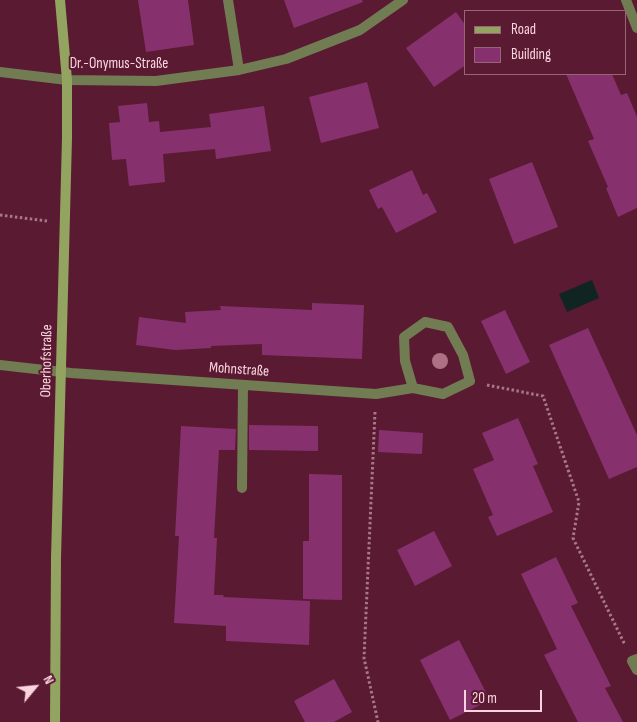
<!DOCTYPE html>
<meta charset="utf-8">
<style>
body{margin:0}
#map{position:relative;width:637px;height:722px;overflow:hidden;background:#591a32;font-family:"Sofia Sans Condensed",sans-serif}
canvas{display:block}
.legend{position:absolute;left:464px;top:10px;width:162px;height:65px;box-sizing:border-box;background:#591a32;border:1px solid #9a6477;margin:0;padding:6px 9px;list-style:none;font-size:15px;color:#fcd4de}
.legend li{display:flex;align-items:center;gap:10px;height:25px}
.legend b{width:25px;border:1px solid #9a6477}
.north{position:absolute;left:10px;top:662px;width:50px;height:50px;-webkit-text-stroke:4px #591a32;paint-order:stroke;rotate:62deg;font-size:14px;font-weight:700;line-height:20px;text-align:center;color:#fcd4de}
.north::after{content:'';display:block;margin:auto;width:18px;height:22px;background:#fcd4de;clip-path:polygon(50% 0,100% 100%,50% 72%,0 100%)}
.scale{position:absolute;left:464px;top:690px;width:78px;height:22px;box-sizing:border-box;border:2px solid #fcd4de;border-top:0;padding-left:6px;font-size:15px;line-height:18px;white-space:nowrap;color:#fcd4de;-webkit-text-stroke:4px #591a32;paint-order:stroke}
</style>
<div id="map">
<canvas width="637" height="722"></canvas>
<ul class="legend">
<li><b style="height:6px;background:#93a461"></b>Road</li>
<li><b style="height:14px;background:#86316e"></b>Building</li>
</ul>
<div class="north">N</div>
<div class="scale">20 m</div>
</div>
<script>
const ctx = document.querySelector('canvas').getContext('2d');
ctx.lineJoin = 'round';
function fill(path, color) { ctx.fillStyle = color; ctx.fill(path, 'evenodd'); }
const shape = rows => new Path2D(rows.map(r => 'M' + r).join(''));
function stroke(path, color, width, dash) { ctx.strokeStyle = color; ctx.lineWidth = width; ctx.lineCap = dash ? 'butt' : 'round'; ctx.setLineDash(dash || []); ctx.stroke(path); }
function label(font, color, halo, rows, align = 'center') {
  ctx.font = font + ' "Sofia Sans Condensed",sans-serif'; ctx.lineWidth = 4; ctx.setLineDash([]); ctx.textBaseline = 'middle'; ctx.strokeStyle = halo; ctx.fillStyle = color; for (const [text, x, y, turn = 0] of rows) {
    ctx.save(); ctx.translate(x, y); ctx.rotate((+turn || 0) * Math.PI / 180); ctx.textAlign = isNaN(turn) ? turn : align; if (halo) ctx.strokeText(text, 0, 0); ctx.fillText(text, 0, 0); ctx.restore();
  }
}
const water = shape([
 [592,280,599,298,567,312,559,294]
]);
const building = shape([
 [138,0,188,0,194,45,146,52],
 [284,0,362,0,363,2,294,28],
 [456,12,466,26,466,65,434,87,406,48],
 [566,74,612,74,621,95,627,93,637,117,637,208,618,217,606,188,608,187,588,141,594,139],
 [367,82,379,128,321,143,309,97],
 [147,103,149,122,159,121,160,132,211,127,209,114,264,106,271,151,216,159,215,149,163,154,165,182,129,186,126,159,112,160,109,123,120,122,118,106],
 [532,162,558,227,514,244,489,179],
 [412,170,423,195,427,193,437,212,396,233,382,207,378,209,369,190],
 [312,303,364,305,362,359,262,355,262,344,211,346,211,348,175,350,136,345,139,317,186,323,185,312,221,310,220,306,312,310],
 [505,310,530,362,506,374,481,321],
 [588,328,637,435,637,467,609,479,549,345],
 [518,418,538,464,533,466,553,512,497,536,488,517,493,515,473,469,494,460,482,433],
 [249,425,318,426,318,451,249,450],
 [181,426,236,429,235,450,219,450,214,538,217,538,214,595,224,595,223,597,310,601,309,645,226,641,226,626,174,623,179,536,175,536],
 [379,430,423,433,422,454,378,452],
 [309,474,342,475,342,600,303,599,303,541,309,541],
 [434,531,452,566,415,586,397,550],
 [556,557,578,603,571,606,611,686,605,688,623,722,578,722,544,655,557,649,521,574],
 [459,640,490,700,450,720,420,660],
 [334,679,352,712,334,722,305,722,294,701]
]);
const path = shape([
 [0,215,47,221],
 [487,385,543,396,579,502,573,538,625,645],
 [375,412,364,658,378,722]
]);
const lane = shape([
 [242,488,243,385]
]);
const street = shape([
 [228,0,239,70],
 [626,0,637,28],
 [0,72,67,80,156,81,239,70,286,59,360,30,403,0],
 [425,322,448,327,463,355,470,381,443,394,413,388,405,361,404,337,425,322],
 [0,365,71,373,376,394,413,388],
 [637,659,632,661,637,670]
]);
const secondary = shape([
 [55,722,56,558,67,138,67,80,60,0]
]);
const trees = [
 [440,361]
];
const streetNames = [
 ["Dr.-Onymus-Straße",119,64],
 ["Oberhofstraße",47,361,-89],
 ["Mohnstraße",239,370,4]
];
fill(water, '#102521');
fill(building, '#86316e');
stroke(path, '#a78', 3, [2.5, 2.5]);
stroke(lane, '#717c53', 10);
stroke(street, '#717c53', 10);
stroke(secondary, '#93a461', 10);
ctx.fillStyle = '#ac7184';
for (const [x, y] of trees) { ctx.beginPath(); ctx.arc(x, y, 8, 0, 2 * Math.PI); ctx.fill(); }
label('15px', '#fcd4de', '#591a32', streetNames);
</script>
